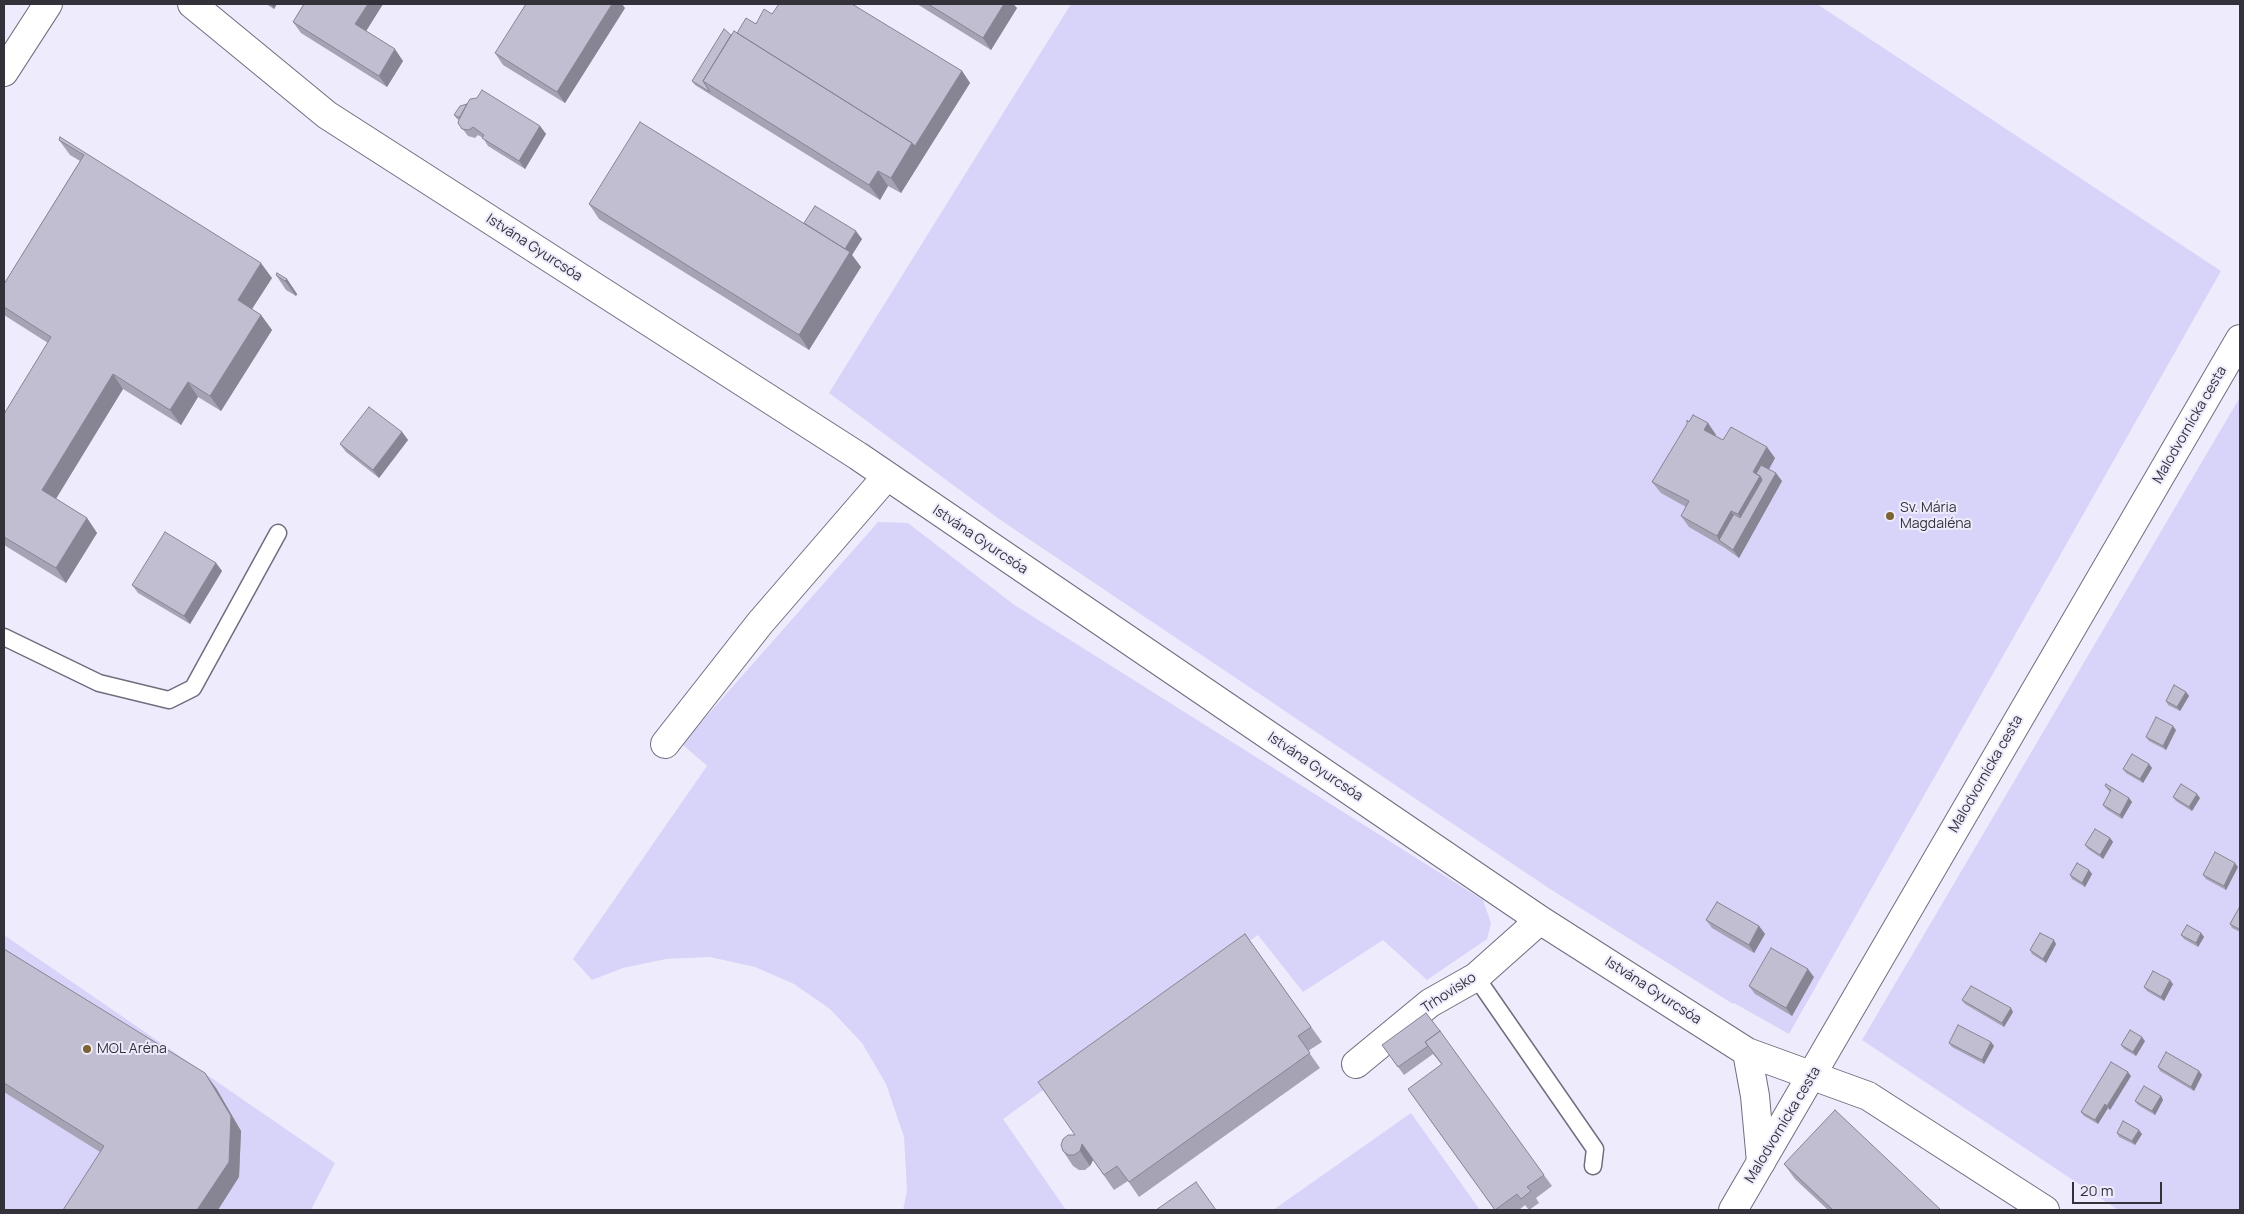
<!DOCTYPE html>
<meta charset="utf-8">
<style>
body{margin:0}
#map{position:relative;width:2244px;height:1214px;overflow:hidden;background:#eeecfc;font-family:Manrope,sans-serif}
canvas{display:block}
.frame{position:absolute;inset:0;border:5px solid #33323a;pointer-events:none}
.scale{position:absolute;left:2072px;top:1182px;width:90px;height:22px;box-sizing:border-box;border:2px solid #33323a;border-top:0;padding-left:6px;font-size:15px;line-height:18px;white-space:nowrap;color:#33323a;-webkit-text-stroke:4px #eeecfc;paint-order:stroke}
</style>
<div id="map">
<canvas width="2244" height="1214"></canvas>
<div class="frame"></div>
<div class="scale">20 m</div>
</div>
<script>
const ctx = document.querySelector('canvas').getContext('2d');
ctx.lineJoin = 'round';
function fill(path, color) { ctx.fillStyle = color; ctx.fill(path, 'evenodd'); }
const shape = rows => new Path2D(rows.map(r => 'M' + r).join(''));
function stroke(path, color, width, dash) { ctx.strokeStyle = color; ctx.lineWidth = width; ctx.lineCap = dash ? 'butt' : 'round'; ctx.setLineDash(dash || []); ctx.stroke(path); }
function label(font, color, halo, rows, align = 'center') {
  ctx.font = font + ' Manrope,sans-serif'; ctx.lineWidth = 4; ctx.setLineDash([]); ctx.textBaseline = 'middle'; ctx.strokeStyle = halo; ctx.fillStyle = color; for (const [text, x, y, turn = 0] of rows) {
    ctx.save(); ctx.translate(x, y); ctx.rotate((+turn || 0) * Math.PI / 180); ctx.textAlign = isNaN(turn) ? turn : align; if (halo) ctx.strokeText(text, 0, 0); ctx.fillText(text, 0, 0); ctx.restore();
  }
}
const green = shape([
 [1071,4,1817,4,2221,271,1789,1034,1734,1003,1733,1004,1547,887,999,519,829,393],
 [2240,397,2240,1210,2118,1210,1862,1040],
 [878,522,908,523,1013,604,1483,900,1491,923,1487,939,1427,980,1383,940,1303,992,1258,935,1003,1119,1066,1210,903,1210,907,1190,904,1137,886,1084,862,1043,830,1009,794,984,755,967,710,957,666,959,623,968,592,980,573,959,707,766,682,744],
 [4,935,335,1163,311,1210,4,1210],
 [1411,1113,1480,1210,1273,1210]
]);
const service = shape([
 [4,637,99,683,169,700,193,688,278,533],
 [1476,977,1595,1149,1593,1166]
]);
const minor = shape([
 [192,4,327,115,858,456,1540,920,1747,1052,1868,1096,2045,1210],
 [4,72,48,4],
 [665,744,760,623,887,476],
 [1747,1052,1755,1096,1761,1162],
 [1356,1064,1430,1003,1476,977,1540,920]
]);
const tertiary = shape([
 [1733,1210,2240,339]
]);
const wall = shape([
 [266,4,277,4,274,9],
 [304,4,383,4,366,31,403,61,387,87,301,33,293,22],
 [917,4,1013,4,1017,8,991,50],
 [625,8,565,103,503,65,495,53],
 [772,14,962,71,970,83,901,193,888,186,880,200,695,85,692,81,731,35,737,33],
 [454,115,540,126,546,134,525,169,488,146,483,138,478,135,475,138,468,136,458,123,459,120,457,119],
 [60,137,272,278,252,309,261,315,272,330,221,411,198,397,181,425,123,389,56,499,87,518,97,533,66,583,4,545,4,414,48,343,4,315,4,284,80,161,70,155,59,140],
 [589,204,804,223,862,239,852,255,861,267,809,350,599,219],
 [276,275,287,279,297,294,296,296,286,290],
 [1689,422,1708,423,1716,435,1716,436,1723,440,1775,458,1769,469,1782,481,1739,558,1725,548,1689,527,1681,516,1686,507,1661,493,1652,482],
 [402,432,408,440,379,478,346,452,340,444],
 [216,563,222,571,190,624,138,593,132,585],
 [2186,692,2189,696,2180,711,2168,705,2166,701],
 [2176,730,2166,750,2149,741,2146,737],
 [2149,764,2152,768,2143,783,2126,773,2123,769],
 [2105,786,2129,798,2132,802,2122,819,2106,809,2103,805,2110,792,2108,790],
 [2173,797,2200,798,2192,811,2176,801],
 [2110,838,2113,842,2103,859,2088,849,2085,845],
 [2238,867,2226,890,2206,879,2203,875],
 [2089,870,2092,874,2085,887,2072,879,2070,875],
 [2240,909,2240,932,2232,928,2230,924],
 [1706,920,1759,926,1765,934,1754,953,1712,928],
 [2201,933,2204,937,2198,947,2184,939,2181,935],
 [1245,934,1322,1042,1308,1051,1320,1068,1139,1197,1128,1181,1114,1190,1093,1160,1090,1166,1085,1170,1079,1170,1073,1166,1063,1151,1075,1135],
 [2056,944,2046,963,2032,954,2030,950],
 [4,949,216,1088,241,1131,239,1177,100,1152,4,1092],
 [1814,977,1792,1016,1755,994,1749,986],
 [2173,984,2164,1001,2147,991,2144,987],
 [1962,1000,2013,1012,2004,1027,1965,1004],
 [1426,1013,1552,1186,1536,1198,1539,1203,1529,1210,1525,1205,1519,1210,1495,1210,1408,1089,1442,1065,1433,1054,1404,1075,1382,1045],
 [2145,1041,2136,1056,2124,1049,2121,1045],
 [1991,1042,1994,1046,1984,1064,1952,1047,1949,1043],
 [2158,1067,2199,1071,2202,1075,2194,1091,2160,1071],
 [2131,1076,2110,1110,2108,1108,2098,1124,2084,1116,2081,1112],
 [2161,1096,2163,1100,2155,1115,2138,1105,2135,1101],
 [2117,1133,2142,1134,2135,1145,2119,1137],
 [1784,1164,1941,1210,1828,1210,1795,1179]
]);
const shadedWall = shape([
 [272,4,277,4,274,9,271,5],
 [368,4,383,4,363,36,355,24],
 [612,4,622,4,625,8,565,103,557,92],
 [1004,4,1013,4,1017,8,991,50,983,38],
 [395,49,403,61,387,87,379,76],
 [962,71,970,83,901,193,891,178,912,143],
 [540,126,546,134,525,169,519,161],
 [878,171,888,186,880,200,869,185],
 [856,231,862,239,852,255,861,267,809,350,799,335,843,252],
 [261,263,272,278,248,315,238,300],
 [287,279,297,294,296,296,285,281],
 [261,315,272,330,221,411,210,396],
 [113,374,123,389,52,505,42,490],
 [188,382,198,397,181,425,170,410],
 [1708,423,1716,435,1712,442,1704,430],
 [402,432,408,440,379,478,373,470],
 [1767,447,1775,458,1763,480,1746,526,1738,514,1753,472],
 [1776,473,1782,481,1739,558,1733,550],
 [1731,511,1739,522,1719,540,1717,536],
 [87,518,97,533,66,583,56,568],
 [216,563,222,571,190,624,184,616],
 [2186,692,2189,696,2180,711,2177,707],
 [2173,726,2176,730,2166,750,2163,746],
 [2149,764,2152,768,2143,783,2140,779],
 [2197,794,2200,798,2192,811,2189,807],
 [2129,798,2132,802,2122,819,2120,815],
 [2110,838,2113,842,2103,859,2100,855],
 [2235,863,2238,867,2226,890,2224,886],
 [2089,870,2092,874,2085,887,2082,883],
 [1759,926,1765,934,1754,953,1749,945],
 [2201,933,2204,937,2198,947,2196,943],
 [2054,940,2056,944,2046,963,2043,959],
 [1808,969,1814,977,1792,1016,1786,1008],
 [2170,980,2173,984,2164,1001,2161,997],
 [2011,1008,2013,1012,2004,1027,2002,1023],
 [2142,1037,2145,1041,2136,1056,2133,1052],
 [1991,1042,1994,1046,1984,1064,1982,1060],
 [2199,1071,2202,1075,2194,1091,2191,1087],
 [2128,1072,2131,1076,2110,1110,2107,1106],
 [205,1073,216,1088,241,1131,239,1177,218,1210,197,1210],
 [2161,1096,2163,1100,2155,1115,2152,1111],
 [2105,1104,2108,1108,2098,1124,2095,1120],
 [2139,1130,2142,1134,2135,1145,2132,1141],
 [1082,1144,1093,1160,1090,1166,1080,1151]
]);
const building = shape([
 [304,4,368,4,355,24,395,49,379,76,293,22,304,4],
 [526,4,612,4,557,92,495,53,526,4],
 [779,4,852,4,962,71,915,146,912,143,737,33,746,18,756,24,764,9,772,14,779,4],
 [928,4,1004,4,983,38,928,4],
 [724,29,731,35,703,81,710,92,692,81,724,29],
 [734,31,912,143,891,178,878,171,869,185,703,81,734,31],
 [482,90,540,126,519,161,482,138,484,135,473,127,469,130,462,129,458,123,460,116,470,99,477,98,482,90],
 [467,104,460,118,454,115,460,106,467,104],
 [640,122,850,252,799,335,589,204,640,122],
 [60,137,261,263,238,300,261,315,210,396,188,382,170,410,113,374,42,490,87,518,56,568,4,537,4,414,51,337,4,307,4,284,84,155,59,140,60,137],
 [815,206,856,231,845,249,804,223,815,206],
 [277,273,287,279,285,281,276,275,277,273],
 [369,407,402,432,373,470,340,444,369,407],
 [1693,415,1708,423,1704,430,1723,440,1731,427,1767,447,1753,472,1760,476,1738,514,1731,511,1717,536,1681,516,1689,501,1652,482,1687,424,1687,420,1689,422,1693,415],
 [1761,465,1776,473,1733,550,1719,540,1734,514,1740,518,1762,480,1760,476,1756,474,1761,465],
 [165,532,216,563,184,616,132,585,165,532],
 [2174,685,2186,692,2177,707,2166,701,2174,685],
 [2156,717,2173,726,2163,746,2146,737,2156,717],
 [2132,754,2149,764,2140,779,2123,769,2132,754],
 [2106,784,2129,798,2120,815,2103,805,2111,790,2105,786,2106,784],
 [2181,784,2197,794,2189,807,2173,797,2181,784],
 [2095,829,2110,838,2100,855,2085,845,2095,829],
 [2215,852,2235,863,2224,886,2203,875,2215,852],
 [2077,863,2089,870,2082,883,2070,875,2077,863],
 [1717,902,1759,926,1749,945,1706,920,1717,902],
 [2239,908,2240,909,2240,928,2239,929,2230,924,2239,908],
 [2187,925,2201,933,2196,943,2181,935,2187,925],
 [2040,933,2054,940,2043,959,2030,950,2040,933],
 [1245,934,1311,1027,1298,1036,1310,1053,1129,1182,1117,1166,1104,1175,1082,1144,1080,1151,1074,1155,1068,1155,1063,1151,1061,1145,1063,1139,1068,1135,1075,1135,1038,1082,1245,934],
 [1771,948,1808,969,1786,1008,1749,986,1771,948],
 [4,949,205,1073,231,1116,229,1162,197,1210,63,1210,104,1146,4,1083,4,949],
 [2153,971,2170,980,2161,997,2144,987,2153,971],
 [1971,986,2011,1008,2002,1023,1962,1000,1971,986],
 [1426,1013,1440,1031,1425,1042,1428,1046,1398,1067,1382,1045,1426,1013],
 [1958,1025,1991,1042,1982,1060,1949,1043,1958,1025],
 [2130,1030,2142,1037,2133,1052,2121,1045,2130,1030],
 [1440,1031,1544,1175,1527,1187,1531,1191,1521,1199,1517,1194,1495,1210,1408,1089,1442,1064,1425,1042,1440,1031],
 [2166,1052,2199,1071,2191,1087,2158,1067,2166,1052],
 [2111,1062,2128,1072,2107,1106,2105,1104,2095,1120,2081,1112,2111,1062],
 [2144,1086,2161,1096,2152,1111,2135,1101,2144,1086],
 [1835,1110,1941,1210,1833,1210,1784,1164,1835,1110],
 [2123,1121,2139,1130,2132,1141,2117,1133,2123,1121],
 [1196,1182,1216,1210,1156,1210,1196,1182]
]);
const markers = [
 [1890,516,5,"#7c6334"],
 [87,1049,5,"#7c6334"]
];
const streetNames = [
 ["Istvána Gyurcsóa",534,248,33],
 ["Malodvornícka cesta",2190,425,-60],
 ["Istvána Gyurcsóa",980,540,34],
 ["Istvána Gyurcsóa",1315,767,34],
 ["Malodvornícka cesta",1986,774,-60],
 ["Istvána Gyurcsóa",1653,991,33],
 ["Trhovisko",1449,993,-33],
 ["Malodvornícka cesta",1783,1125,-59]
];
const poiNames = [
 ["Sv. Mária",1900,508],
 ["Magdaléna",1900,524],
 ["MOL Aréna",97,1049]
];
fill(green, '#d8d3f9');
stroke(service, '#706d7f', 19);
stroke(minor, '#706d7f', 30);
stroke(tertiary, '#706d7f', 30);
stroke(service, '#fff', 16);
stroke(minor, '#fff', 28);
stroke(tertiary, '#fff', 28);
fill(wall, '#a6a3b5');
fill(shadedWall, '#878593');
fill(building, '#c1bed2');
stroke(building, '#878593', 1);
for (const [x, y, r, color] of markers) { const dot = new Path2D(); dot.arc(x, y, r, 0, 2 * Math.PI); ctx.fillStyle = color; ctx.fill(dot); stroke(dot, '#eeecfc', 2); }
label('14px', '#33323a', '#eeecfc', streetNames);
label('14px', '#33323a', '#eeecfc', poiNames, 'left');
</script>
